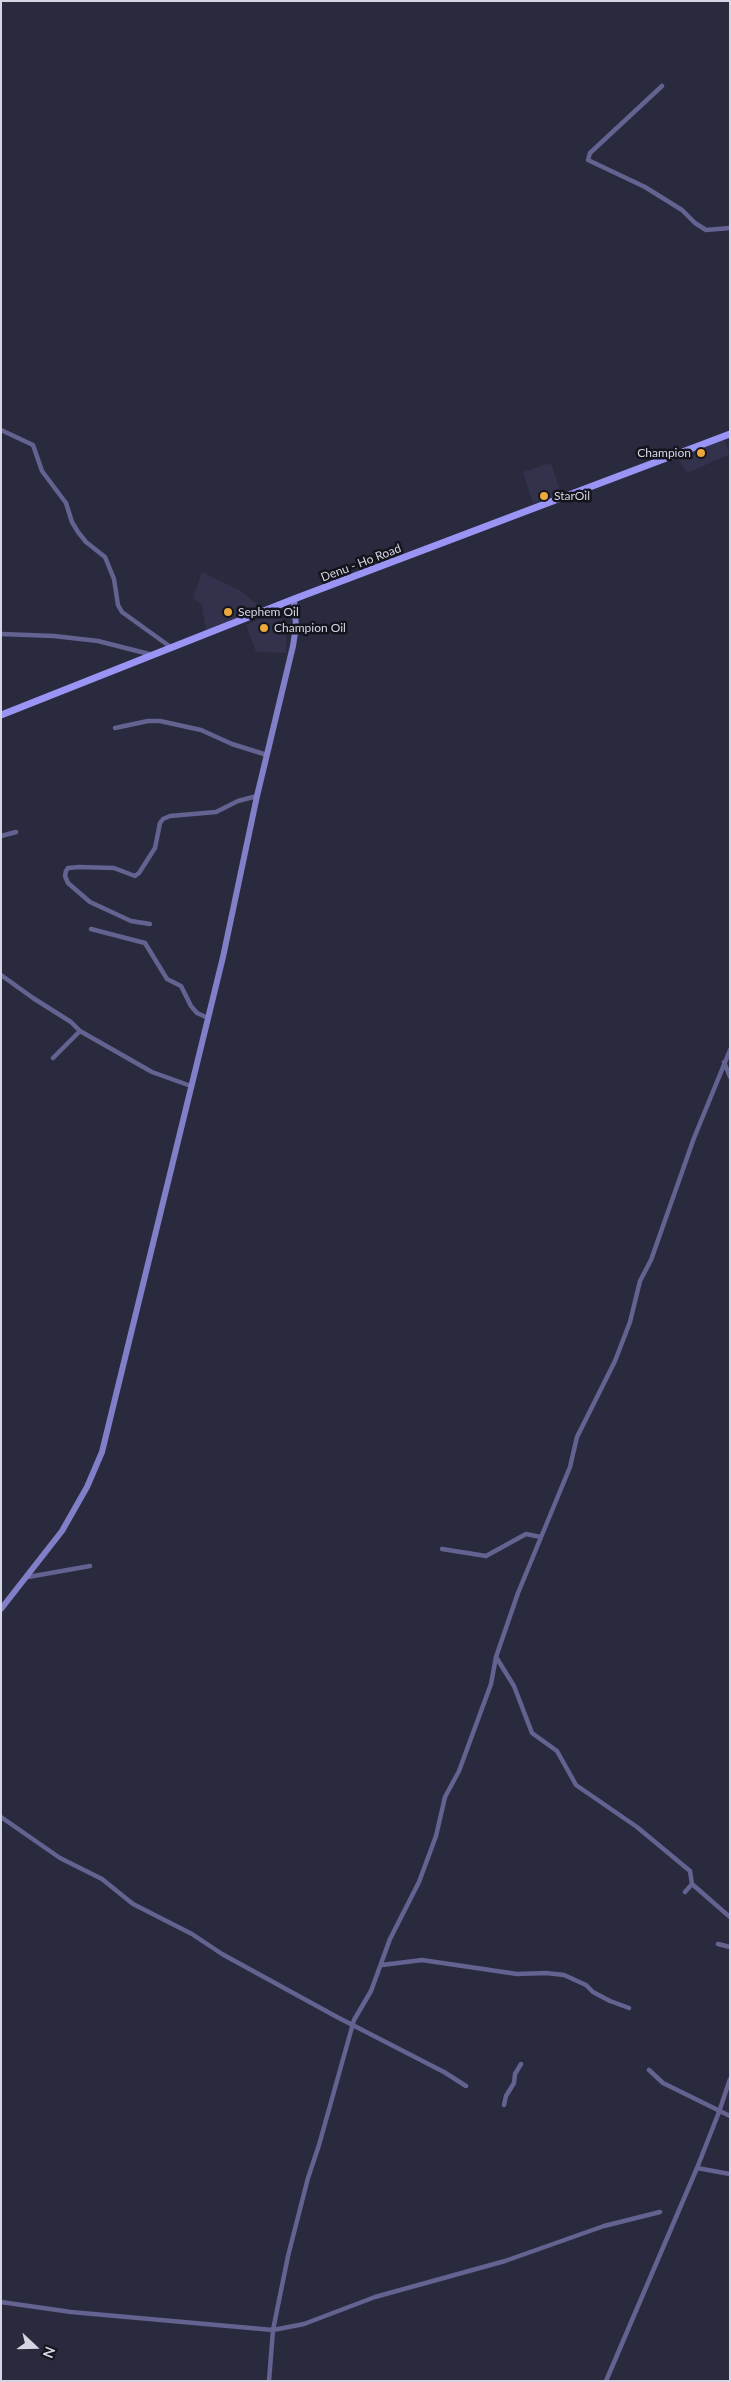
<!DOCTYPE html>
<style>
body{margin:0}
#map{position:relative;width:731px;height:2382px;overflow:hidden;background:#2a2a3e;font-family:Lato,sans-serif}
canvas{display:block}
.frame{position:absolute;inset:0;border:2px solid #d5d5e3;pointer-events:none}
.north{position:absolute;left:10px;top:2322px;width:50px;height:50px;-webkit-text-stroke:4px #14141d;paint-order:stroke;rotate:111deg;font-size:14px;font-weight:700;line-height:20px;text-align:center;color:#d5d5e3}
.north::after{content:'';display:block;margin:auto;width:18px;height:22px;background:#d5d5e3;clip-path:polygon(50% 0,100% 100%,50% 72%,0 100%)}
</style>
<div id="map">
<canvas width="731" height="2382"></canvas>
<div class="frame"></div>
<div class="north">N</div>
</div>
<script>
const ctx = document.querySelector('canvas').getContext('2d');
ctx.lineJoin = 'round';
function fill(path, color) { ctx.fillStyle = color; ctx.fill(path, 'evenodd'); }
const shape = rows => new Path2D(rows.map(r => 'M' + r).join(''));
function stroke(path, color, width, dash) { ctx.strokeStyle = color; ctx.lineWidth = width; ctx.lineCap = dash ? 'butt' : 'round'; ctx.setLineDash(dash || []); ctx.stroke(path); }
function label(font, color, halo, rows, align = 'center') {
  ctx.font = font + ' Lato,sans-serif'; ctx.lineWidth = 5; ctx.setLineDash([]); ctx.textBaseline = 'middle'; ctx.strokeStyle = halo; ctx.fillStyle = color; for (const [text, x, y, turn = 0] of rows) {
    ctx.save(); ctx.translate(x, y); ctx.rotate((+turn || 0) * Math.PI / 180); ctx.textAlign = isNaN(turn) ? turn : align; if (halo) ctx.strokeText(text, 0, 0); ctx.fillText(text, 0, 0); ctx.restore();
  }
}
const built = shape([
 [724,440,730,454,687,473,677,457],
 [551,463,561,494,533,503,523,472],
 [202,572,239,590,257,604,258,610,206,630,202,605,193,598],
 [279,609,286,635,286,653,256,652,246,625]
]);
const street = shape([
 [662,86,590,153,588,160,645,187,682,210,695,223,706,230,730,228],
 [1,430,33,445,42,471,66,503,72,522,78,532,86,542,105,557,114,579,118,605,122,612,172,648],
 [1,634,54,636,98,641,153,655],
 [115,728,148,721,160,721,201,730,232,744,267,755],
 [1,836,16,832],
 [150,924,131,921,90,902,68,883,65,876,66,871,68,868,79,867,114,868,135,876,139,873,155,848,160,823,163,819,170,816,216,812,238,801,257,796],
 [91,929,145,943,167,979,181,986,191,1006,197,1013,208,1018],
 [1,975,33,998,71,1022,80,1031,152,1072,191,1086],
 [53,1058,80,1031],
 [724,1062,730,1077],
 [442,1549,486,1556,526,1534,541,1537],
 [28,1577,90,1566],
 [496,1657,514,1686,532,1733,557,1751,576,1785,637,1827,690,1871,692,1884,685,1892],
 [1,1817,60,1858,102,1879,133,1904,192,1934,222,1954,337,2017,444,2072,466,2086],
 [692,1884,730,1917],
 [718,1944,730,1947],
 [382,1965,422,1960,517,1974,546,1973,564,1975,586,1985,593,1992,610,2001,629,2008],
 [649,2070,663,2083,730,2116],
 [504,2105,506,2096,514,2083,515,2074,521,2064],
 [697,2168,730,2174],
 [1,2302,71,2312,273,2330,304,2324,375,2297,505,2261,604,2226,660,2212],
 [269,2381,273,2330,288,2256,308,2178,319,2145,354,2020,371,1991,390,1939,419,1882,436,1836,445,1797,459,1771,491,1684,496,1657,518,1593,570,1467,577,1437,615,1361,630,1322,640,1281,651,1260,694,1138,730,1050],
 [606,2381,697,2168,719,2112,730,2079]
]);
const secondary = shape([
 [1,1609,62,1531,87,1487,102,1452,223,957,257,796,293,646,296,626,294,599]
]);
const primary = shape([
 [1,715,294,599,730,434]
]);
const markers = [
 [701,453,5,"#eda83b"],
 [544,496,5,"#eda83b"],
 [228,612,5,"#eda83b"],
 [264,628,5,"#eda83b"]
];
const poiNames = [
 ["Champion",691,453,"right"],
 ["StarOil",554,496],
 ["Sephem Oil",238,612],
 ["Champion Oil",274,628]
];
const streetNames = [
 ["Denu - Ho Road",361,563,-21]
];
fill(built, '#32324c');
stroke(street, '#636291', 4.5);
stroke(secondary, '#827fc9', 6);
stroke(primary, '#9a95f5', 7);
for (const [x, y, r, color] of markers) { const dot = new Path2D(); dot.arc(x, y, r, 0, 2 * Math.PI); ctx.fillStyle = color; ctx.fill(dot); stroke(dot, '#14141d', 2); }
label('12px', '#d5d5e3', '#14141d', poiNames, 'left');
label('12px', '#d5d5e3', '#14141d', streetNames);
</script>
